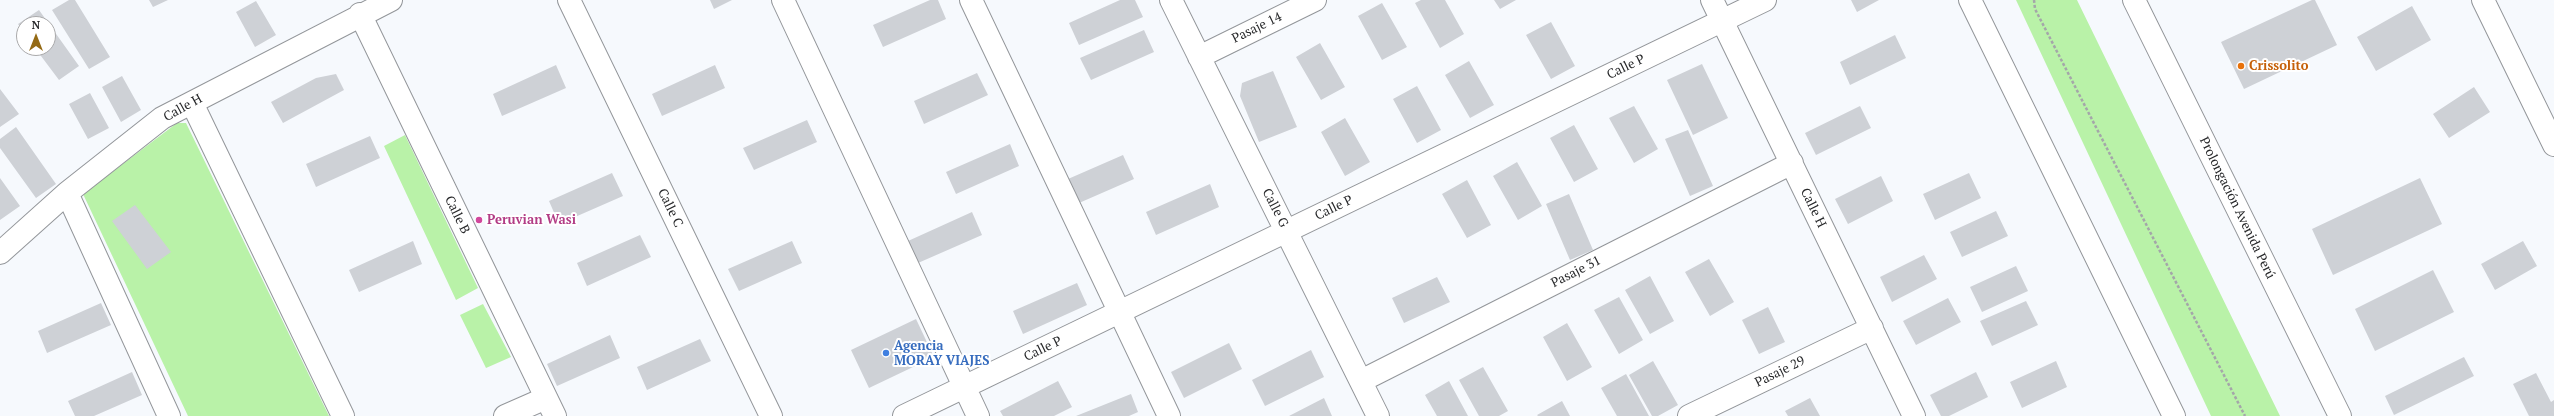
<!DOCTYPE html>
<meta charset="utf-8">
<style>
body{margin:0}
#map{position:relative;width:2554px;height:416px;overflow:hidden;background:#f6f9fd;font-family:"PT Serif",serif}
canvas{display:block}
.north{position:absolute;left:16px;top:16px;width:40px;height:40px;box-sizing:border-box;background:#fff;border:1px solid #a9a9aa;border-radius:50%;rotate:0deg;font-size:11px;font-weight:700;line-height:16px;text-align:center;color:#27282a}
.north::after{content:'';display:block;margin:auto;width:14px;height:18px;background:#946a15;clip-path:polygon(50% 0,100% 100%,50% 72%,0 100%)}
</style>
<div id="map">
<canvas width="2554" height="416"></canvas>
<div class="north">N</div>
</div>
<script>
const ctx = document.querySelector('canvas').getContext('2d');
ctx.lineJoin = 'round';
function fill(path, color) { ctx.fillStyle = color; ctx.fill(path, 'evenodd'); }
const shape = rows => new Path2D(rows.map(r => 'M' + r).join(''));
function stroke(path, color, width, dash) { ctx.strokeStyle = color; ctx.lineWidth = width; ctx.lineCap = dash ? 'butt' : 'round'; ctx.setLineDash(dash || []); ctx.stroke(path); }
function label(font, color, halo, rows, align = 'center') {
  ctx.font = font + ' "PT Serif",serif'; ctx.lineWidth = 4; ctx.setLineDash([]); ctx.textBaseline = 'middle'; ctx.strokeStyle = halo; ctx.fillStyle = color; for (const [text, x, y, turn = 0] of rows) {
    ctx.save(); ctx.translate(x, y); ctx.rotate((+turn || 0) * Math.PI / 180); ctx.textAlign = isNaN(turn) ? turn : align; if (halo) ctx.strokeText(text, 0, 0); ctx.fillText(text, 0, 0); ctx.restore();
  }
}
const green = shape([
 [2016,0,2077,0,2280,416,2211,416],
 [177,123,186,123,329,416,188,416,83,194],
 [405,135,478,288,456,300,384,146],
 [483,304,511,357,486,368,460,315]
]);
const building = shape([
 [69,0,75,0,110,57,89,69,52,10],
 [149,0,168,0,153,7],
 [710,0,732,0,714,9],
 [930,0,938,0,946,19,883,47,873,25],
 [1120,0,1135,0,1143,17,1079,45,1069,23],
 [1421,0,1445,0,1464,34,1440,48,1415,3],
 [1494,0,1516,0,1500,9],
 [1851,0,1879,0,1857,12],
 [2312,0,2315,0,2337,45,2244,89,2221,42],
 [256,1,276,35,255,47,236,12],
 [1382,3,1407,47,1382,60,1358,16],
 [2412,6,2431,40,2376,71,2357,37],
 [39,10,79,66,59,80,35,48,48,48,48,24,24,24,24,32,18,24],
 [1551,22,1575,66,1551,79,1526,35],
 [1144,30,1154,52,1091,80,1080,58],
 [1895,35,1906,58,1850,85,1840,62],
 [1320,43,1345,87,1321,100,1296,57],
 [1469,61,1494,105,1470,118,1445,75],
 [1702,64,1728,118,1693,135,1667,80],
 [556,65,566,88,502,116,493,94],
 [715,65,725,88,662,116,652,94],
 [1273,71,1297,127,1259,142,1240,96,1242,83],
 [977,73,988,95,924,124,914,101],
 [336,74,344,90,283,123,271,102,316,78],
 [122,76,141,110,121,122,102,87],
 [1417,86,1441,130,1417,143,1393,99],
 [2474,87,2490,112,2449,138,2433,114],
 [0,89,19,114,0,127],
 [90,93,109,128,88,139,69,104],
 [1634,106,1658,149,1634,163,1609,118],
 [1860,106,1871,128,1816,155,1805,133],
 [1345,118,1370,162,1345,176,1321,132],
 [807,120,817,142,754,170,743,148],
 [1574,125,1598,169,1574,182,1550,138],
 [16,127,56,184,36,198,0,148,0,139],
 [1688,130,1713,186,1690,196,1665,139],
 [370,136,380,158,316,187,306,164],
 [1010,144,1019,166,956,194,946,172],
 [1123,155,1134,179,1079,203,1068,179],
 [1517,162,1542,206,1518,220,1493,176],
 [612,173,623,196,559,224,549,201],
 [1969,173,1981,198,1935,220,1923,194],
 [1881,176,1893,201,1848,224,1835,199],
 [0,178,20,206,0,220],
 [2420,178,2442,224,2333,275,2312,229],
 [1467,180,1491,225,1467,238,1442,194],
 [1210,184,1219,207,1156,235,1146,212],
 [1569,194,1593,250,1570,260,1546,204],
 [135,205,171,252,147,269,112,221],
 [1996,211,2008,236,1962,257,1950,232],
 [972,212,982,235,918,263,908,241],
 [640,235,651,257,587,286,577,263],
 [413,241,422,264,359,292,349,270],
 [792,241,802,263,739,291,728,269],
 [2523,241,2537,266,2495,290,2481,264],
 [1924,255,1937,279,1892,302,1880,277],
 [1709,259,1734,302,1710,316,1685,272],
 [2016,266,2028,291,1982,312,1970,287],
 [2433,270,2454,312,2375,351,2355,309],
 [1650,276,1674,321,1650,334,1625,290],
 [1437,277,1450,302,1404,323,1392,298],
 [1077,283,1087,305,1023,334,1013,311],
 [1619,297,1643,340,1619,354,1594,310],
 [1948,298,1961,322,1916,345,1903,321],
 [2026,301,2038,325,1992,346,1980,321],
 [101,303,111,325,47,353,38,331],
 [1768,307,1785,342,1759,354,1742,320],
 [916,319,934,357,869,388,851,350],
 [1567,323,1592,367,1567,381,1543,337],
 [610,335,620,358,557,386,547,364],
 [700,339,711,361,647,390,637,367],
 [1229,343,1242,369,1184,398,1171,372],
 [1311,350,1324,377,1265,406,1252,380],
 [2464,357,2474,376,2394,415,2385,396],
 [1653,361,1678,405,1658,416,1652,416,1629,375],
 [2056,361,2067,387,2022,408,2010,382],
 [1483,367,1508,411,1499,416,1479,416,1459,380],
 [132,372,142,395,94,416,75,416,68,401],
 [1976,372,1988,397,1949,416,1941,416,1930,395],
 [2536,373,2551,402,2554,400,2554,416,2529,416,2513,384],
 [1626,374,1649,416,1617,416,1601,388],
 [1058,381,1072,407,1054,416,1003,416,1000,411],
 [1449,381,1468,416,1437,416,1425,395],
 [1131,394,1138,412,1129,416,1076,416],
 [1324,398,1332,416,1289,416],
 [1810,398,1820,416,1788,416,1785,411],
 [1562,401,1570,416,1538,416,1537,415]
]);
const path = shape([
 [2034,0,2035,9,2245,416]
]);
const street = shape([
 [569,0,771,416],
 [783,0,978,416],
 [971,0,1169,416],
 [1171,0,1378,416],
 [1712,0,1914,416],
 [2483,0,2554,145],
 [360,14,555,416],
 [1199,57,1315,0],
 [192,103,343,416],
 [67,193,169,416],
 [0,253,67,193,162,118,391,0],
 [1361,381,1792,163],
 [505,416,546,398],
 [904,416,1765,0],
 [1689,416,1872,328]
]);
const primary = shape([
 [1970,0,2174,416],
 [2134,0,2340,416]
]);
const markers = [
 [2241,66,4,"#e8710a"],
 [479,220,4,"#d1479c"],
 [886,353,4,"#3f7fe0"]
];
const streetNames = [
 ["Pasaje 14",1257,28,-26],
 ["Calle P",1626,67,-26],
 ["Calle H",183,108,-29],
 ["Calle C",670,208,64],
 ["Calle G",1275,208,63],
 ["Calle P",1334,208,-26],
 ["Calle H",1813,208,64],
 ["Prolongación Avenida Perú",2237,208,64],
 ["Calle B",457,215,64],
 ["Pasaje 31",1576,272,-27],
 ["Calle P",1043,349,-26],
 ["Pasaje 29",1780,372,-26]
];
const foodNames = [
 ["Crissolito",2249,66]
];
const hotelNames = [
 ["Peruvian Wasi",487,220]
];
const shopNames = [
 ["Agencia",894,346],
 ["MORAY VIAJES",894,361]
];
fill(green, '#b9f2a8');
fill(building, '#ced1d6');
stroke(street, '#93969a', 24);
stroke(primary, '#93969a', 24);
stroke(path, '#a4a6a9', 2.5, [3, 2]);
stroke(street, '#fff', 22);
stroke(primary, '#fff', 22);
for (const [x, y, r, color] of markers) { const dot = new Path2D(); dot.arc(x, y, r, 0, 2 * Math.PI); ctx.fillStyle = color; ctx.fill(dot); stroke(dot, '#fff', 1.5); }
label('13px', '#27282a', '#fff', streetNames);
label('bold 13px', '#c56008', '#fff', foodNames, 'left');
label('bold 13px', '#b23c85', '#fff', hotelNames, 'left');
label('bold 13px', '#366cbe', '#fff', shopNames, 'left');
</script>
